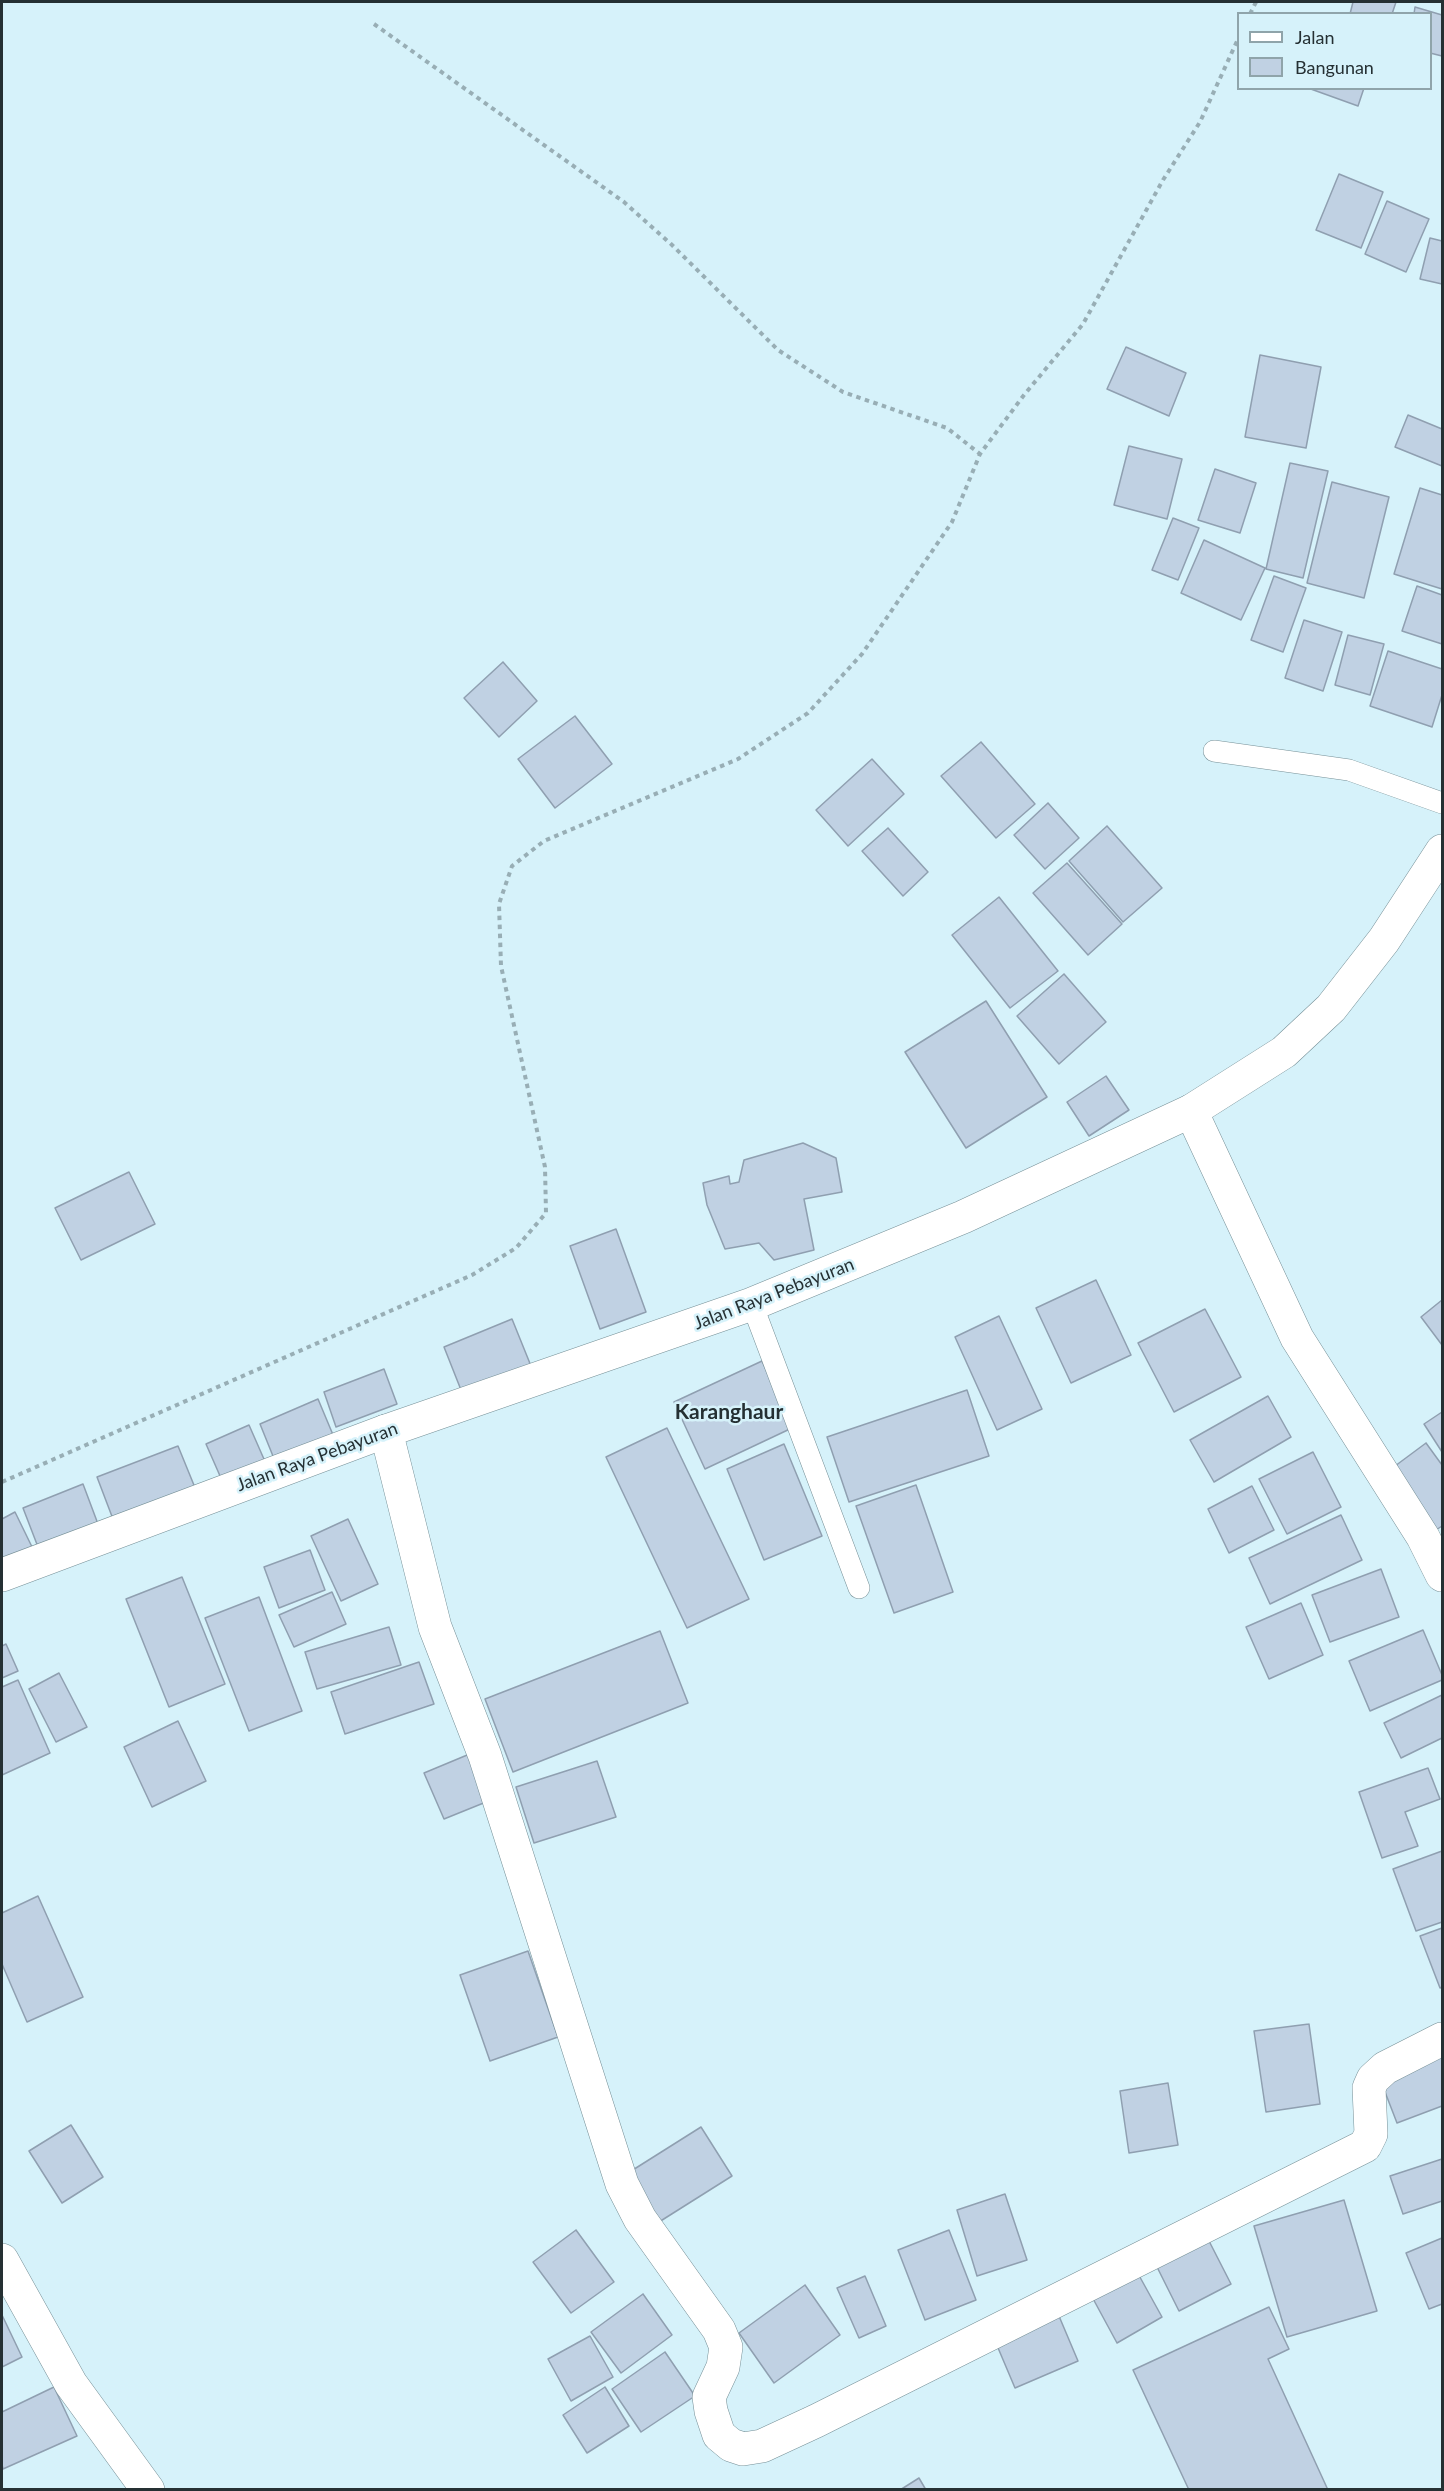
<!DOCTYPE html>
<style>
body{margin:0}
#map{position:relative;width:1444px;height:2491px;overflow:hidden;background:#d6f2fa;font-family:Lato,sans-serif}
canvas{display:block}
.frame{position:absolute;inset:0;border:3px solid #253033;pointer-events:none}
.legend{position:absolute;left:1237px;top:12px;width:195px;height:78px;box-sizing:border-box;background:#d6f2fa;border:2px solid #8fa4aa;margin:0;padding:8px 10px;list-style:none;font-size:18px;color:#253033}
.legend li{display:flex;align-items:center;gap:12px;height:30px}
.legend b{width:30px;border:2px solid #8fa4aa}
</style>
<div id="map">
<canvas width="1444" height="2491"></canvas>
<div class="frame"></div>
<ul class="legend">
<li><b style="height:8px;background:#fff"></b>Jalan</li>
<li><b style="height:16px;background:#c0d1e3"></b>Bangunan</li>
</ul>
</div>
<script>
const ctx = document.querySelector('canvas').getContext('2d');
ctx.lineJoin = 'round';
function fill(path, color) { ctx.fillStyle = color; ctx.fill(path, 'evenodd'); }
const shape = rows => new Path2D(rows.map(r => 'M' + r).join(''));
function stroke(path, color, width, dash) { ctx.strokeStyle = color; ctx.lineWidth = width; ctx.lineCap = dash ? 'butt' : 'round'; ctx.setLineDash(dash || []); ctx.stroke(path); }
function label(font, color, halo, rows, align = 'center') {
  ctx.font = font + ' Lato,sans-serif'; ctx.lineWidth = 5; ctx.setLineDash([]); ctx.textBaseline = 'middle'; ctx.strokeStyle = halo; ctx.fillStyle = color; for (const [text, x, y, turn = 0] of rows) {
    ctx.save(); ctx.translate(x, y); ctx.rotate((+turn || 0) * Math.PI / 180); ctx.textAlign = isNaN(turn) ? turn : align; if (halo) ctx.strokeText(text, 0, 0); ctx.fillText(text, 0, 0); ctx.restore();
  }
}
const building = shape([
 [1353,2,1396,2,1392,14,1350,14,1353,2],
 [1415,7,1442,15,1442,56,1430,53,1430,14,1414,14,1415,7],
 [1308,88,1364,88,1358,106,1308,88],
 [1339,174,1383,192,1361,248,1316,230,1339,174],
 [1387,201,1429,219,1406,272,1365,254,1387,201],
 [1430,238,1442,241,1442,284,1420,279,1430,238],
 [1126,347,1186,373,1169,416,1107,389,1126,347],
 [1260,355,1321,367,1306,448,1245,437,1260,355],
 [1408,415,1442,429,1442,466,1395,447,1408,415],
 [1129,446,1182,459,1167,519,1114,505,1129,446],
 [1290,463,1328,471,1303,578,1266,569,1290,463],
 [1215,469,1256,483,1240,533,1198,520,1215,469],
 [1332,482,1389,497,1364,598,1307,583,1332,482],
 [1420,488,1442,495,1442,589,1394,574,1420,488],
 [1173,518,1199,528,1178,580,1152,570,1173,518],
 [1204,540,1265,568,1241,620,1181,593,1204,540],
 [1274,576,1306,588,1283,652,1251,640,1274,576],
 [1417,586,1442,595,1442,644,1402,631,1417,586],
 [1304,620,1342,632,1323,691,1285,678,1304,620],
 [1348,635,1384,644,1370,695,1335,685,1348,635],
 [1388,651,1442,669,1442,695,1432,727,1370,706,1388,651],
 [503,662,537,701,499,737,464,698,503,662],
 [575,716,612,764,555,808,518,759,575,716],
 [981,742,1035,804,996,838,941,776,981,742],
 [872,759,904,794,848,846,816,810,872,759],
 [1048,803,1079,838,1045,869,1014,835,1048,803],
 [1107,826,1162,888,1123,922,1069,861,1107,826],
 [888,828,928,872,903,896,862,851,888,828],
 [1067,863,1122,924,1088,955,1033,893,1067,863],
 [999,897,1058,971,1010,1008,952,935,999,897],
 [1064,974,1106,1022,1059,1064,1017,1016,1064,974],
 [986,1001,1047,1097,966,1148,905,1052,986,1001],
 [1106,1076,1129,1110,1089,1136,1067,1102,1106,1076],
 [803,1143,836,1158,842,1192,804,1199,814,1250,774,1260,759,1243,725,1249,707,1205,703,1183,729,1176,730,1184,739,1182,744,1160,803,1143],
 [129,1172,155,1224,81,1260,55,1208,129,1172],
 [616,1229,646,1312,600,1329,570,1246,616,1229],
 [1096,1280,1131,1355,1071,1383,1036,1308,1096,1280],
 [1442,1300,1442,1345,1421,1317,1442,1300],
 [1205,1309,1241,1377,1174,1412,1138,1343,1205,1309],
 [999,1316,1042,1409,997,1430,955,1337,999,1316],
 [512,1319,531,1366,463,1395,444,1347,512,1319],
 [762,1361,792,1428,705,1469,674,1402,762,1361],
 [384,1369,397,1404,336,1427,324,1392,384,1369],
 [967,1390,989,1456,849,1502,827,1437,967,1390],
 [1268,1396,1291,1437,1214,1482,1190,1440,1268,1396],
 [318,1399,336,1442,277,1466,260,1424,318,1399],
 [1442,1412,1442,1452,1424,1424,1442,1412],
 [249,1425,267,1466,224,1485,206,1444,249,1425],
 [667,1428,749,1599,687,1628,606,1457,667,1428],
 [1426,1443,1442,1465,1442,1526,1436,1530,1391,1469,1426,1443],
 [784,1444,822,1536,764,1560,727,1469,784,1444],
 [178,1446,198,1495,116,1527,97,1477,178,1446],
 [1313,1452,1341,1507,1287,1534,1259,1479,1313,1452],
 [83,1484,98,1524,38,1547,23,1508,83,1484],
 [916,1485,953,1592,894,1613,856,1506,916,1485],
 [1252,1486,1274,1530,1229,1553,1208,1509,1252,1486],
 [15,1512,34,1551,2,1567,2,1519,15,1512],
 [1341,1515,1362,1560,1270,1604,1249,1558,1341,1515],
 [348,1519,378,1584,341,1601,311,1536,348,1519],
 [310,1550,325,1590,279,1608,264,1567,310,1550],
 [1381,1569,1399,1617,1330,1642,1312,1595,1381,1569],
 [182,1577,225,1684,169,1707,126,1599,182,1577],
 [332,1592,346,1624,294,1647,279,1615,332,1592],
 [259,1597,302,1711,249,1731,205,1618,259,1597],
 [1301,1603,1323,1655,1269,1679,1246,1627,1301,1603],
 [389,1627,401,1665,317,1689,305,1652,389,1627],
 [1423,1630,1442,1675,1442,1680,1370,1711,1349,1661,1423,1630],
 [660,1631,688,1703,513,1772,485,1699,660,1631],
 [6,1644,18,1671,2,1678,2,1646,6,1644],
 [419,1662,434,1704,345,1734,331,1692,419,1662],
 [59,1673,87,1727,56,1742,29,1689,59,1673],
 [18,1680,50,1753,2,1775,2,1687,18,1680],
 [1442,1695,1442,1738,1401,1758,1384,1723,1442,1695],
 [178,1721,206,1781,152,1807,124,1747,178,1721],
 [472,1753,491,1800,444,1819,424,1773,472,1753],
 [597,1761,616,1817,534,1843,516,1787,597,1761],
 [1428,1768,1440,1799,1405,1812,1418,1846,1382,1858,1359,1792,1428,1768],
 [1442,1851,1442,1922,1416,1931,1393,1869,1442,1851],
 [38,1896,83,1997,27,2022,2,1964,2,1913,38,1896],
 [1442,1928,1442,1987,1440,1988,1420,1936,1442,1928],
 [528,1951,558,2037,490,2061,460,1975,528,1951],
 [1309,2024,1320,2104,1266,2112,1254,2031,1309,2024],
 [1442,2055,1442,2106,1397,2123,1380,2079,1442,2055],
 [1168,2083,1178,2145,1129,2153,1120,2091,1168,2083],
 [71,2125,103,2177,62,2203,29,2151,71,2125],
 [701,2127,732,2176,659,2222,628,2173,701,2127],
 [1442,2159,1442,2201,1403,2214,1390,2176,1442,2159],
 [1005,2194,1027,2260,977,2276,957,2210,1005,2194],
 [1344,2200,1377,2311,1287,2337,1254,2226,1344,2200],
 [576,2230,614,2282,571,2313,533,2262,576,2230],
 [949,2230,976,2300,925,2320,898,2250,949,2230],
 [1442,2238,1442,2304,1429,2309,1406,2253,1442,2238],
 [1208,2239,1231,2284,1179,2311,1156,2265,1208,2239],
 [1136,2270,1162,2317,1117,2343,1091,2295,1136,2270],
 [865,2276,886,2326,859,2338,837,2288,865,2276],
 [805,2285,840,2335,774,2383,739,2333,805,2285],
 [643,2294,672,2335,621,2373,591,2332,643,2294],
 [1269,2307,1289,2349,1268,2359,1328,2490,1189,2490,1133,2370,1269,2307],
 [1056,2309,1078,2361,1015,2388,993,2336,1056,2309],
 [2,2315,22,2357,2,2367,2,2315],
 [590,2336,613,2377,571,2401,548,2359,590,2336],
 [665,2352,695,2396,641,2432,612,2389,665,2352],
 [54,2387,77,2436,3,2469,2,2465,2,2412,54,2387],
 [605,2387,629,2426,587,2453,563,2415,605,2387],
 [919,2478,926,2490,900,2490,919,2478]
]);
const path = shape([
 [1250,14,1256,2],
 [374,24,624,202,671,244,778,350,843,392,947,428,980,454],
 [2,1482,472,1275,516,1248,546,1213,545,1167,501,966,499,904,512,866,544,841,738,759,808,713,862,654,952,522,980,454,1024,395,1083,324,1163,180,1200,122,1238,39]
]);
const lane = shape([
 [1214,751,1349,770,1442,803],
 [752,1304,859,1588]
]);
const street = shape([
 [1191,1111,1297,1338,1423,1537,1442,1575],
 [386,1431,435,1627,485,1756,622,2184,640,2219,719,2330,726,2347,723,2367,709,2397,711,2411,719,2435,731,2445,743,2449,762,2446,816,2421,1357,2150,1365,2146,1371,2134,1369,2088,1373,2079,1385,2068,1442,2039],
 [2,2260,71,2384,148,2490]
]);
const secondary = shape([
 [2,1575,386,1431,752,1304,963,1217,1191,1111,1284,1052,1331,1008,1384,940,1442,851]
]);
const streetNames = [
 ["Jalan Raya Pebayuran",774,1294,-21],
 ["Jalan Raya Pebayuran",317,1457,-20]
];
const quarterNames = [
 ["Karanghaur",729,1412]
];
fill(building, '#c0d1e3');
stroke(building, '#8f9fb0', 1.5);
stroke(lane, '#769097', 22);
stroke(street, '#769097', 34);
stroke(secondary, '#769097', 34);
stroke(path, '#98aeb5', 4, [4.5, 4.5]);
stroke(lane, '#fff', 21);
stroke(street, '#fff', 33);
stroke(secondary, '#fff', 33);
label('18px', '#253033', '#d6f2fa', streetNames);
label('bold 21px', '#253033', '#d6f2fa', quarterNames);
</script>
